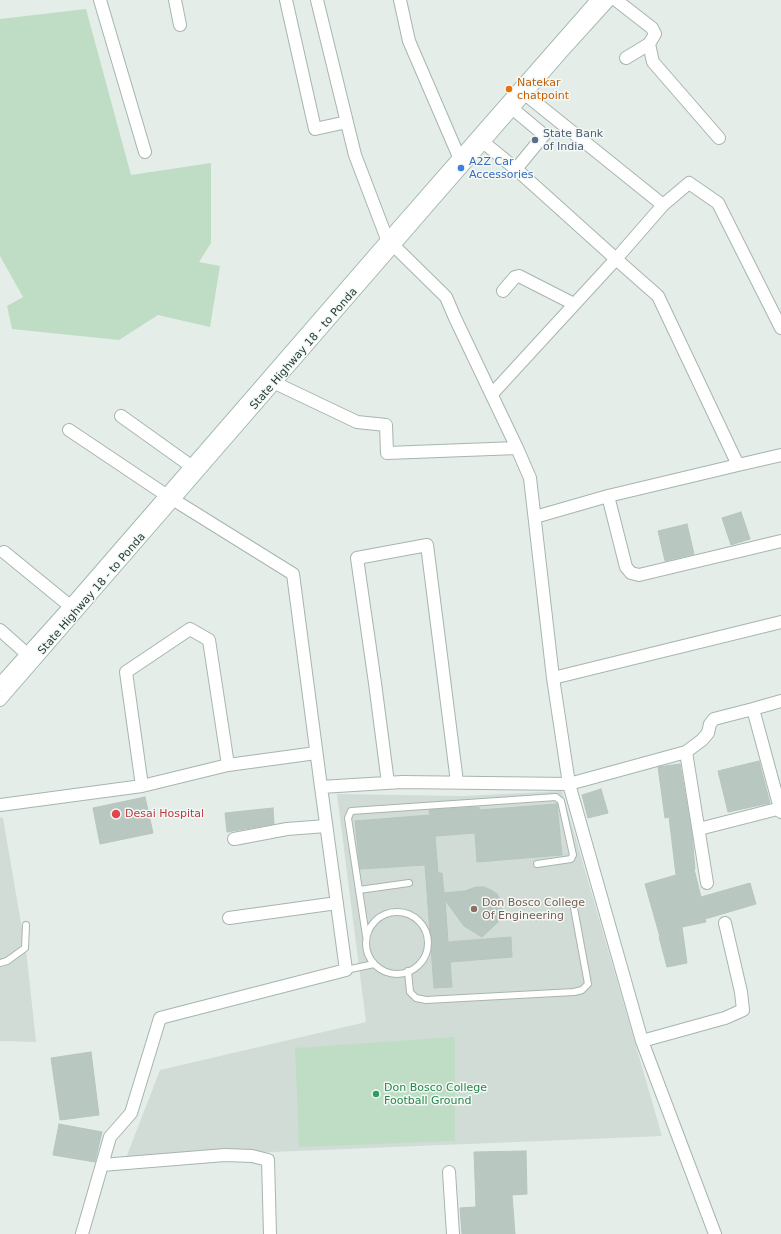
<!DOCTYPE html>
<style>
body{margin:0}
canvas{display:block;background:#e4ede8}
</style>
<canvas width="781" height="1234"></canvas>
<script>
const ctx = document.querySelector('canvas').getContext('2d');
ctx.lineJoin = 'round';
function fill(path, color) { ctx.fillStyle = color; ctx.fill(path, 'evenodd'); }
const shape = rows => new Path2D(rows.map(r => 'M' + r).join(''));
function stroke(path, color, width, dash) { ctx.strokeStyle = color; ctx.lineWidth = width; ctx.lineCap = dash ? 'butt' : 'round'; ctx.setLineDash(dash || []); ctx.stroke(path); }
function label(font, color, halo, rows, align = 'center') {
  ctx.font = font + ' "DejaVu Sans",sans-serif'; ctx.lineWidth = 3; ctx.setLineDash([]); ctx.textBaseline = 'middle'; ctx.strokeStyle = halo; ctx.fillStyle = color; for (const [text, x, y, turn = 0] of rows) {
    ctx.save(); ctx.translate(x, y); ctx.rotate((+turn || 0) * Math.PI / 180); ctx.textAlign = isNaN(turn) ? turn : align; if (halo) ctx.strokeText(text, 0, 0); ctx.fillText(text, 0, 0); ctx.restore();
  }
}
const built = shape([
 [562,791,662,1136,126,1158,160,1070,366,1022,337,794,464,796],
 [0,817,3,818,27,958,36,1042,0,1041]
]);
const green = shape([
 [86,9,131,175,211,163,211,243,199,262,220,266,210,327,158,315,119,340,12,329,7,306,23,297,0,256,0,19],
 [455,1037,455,1141,299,1147,295,1048]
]);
const building = shape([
 [741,512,750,539,731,545,722,518,741,512],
 [687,524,694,554,665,561,658,531,687,524],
 [759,761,770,803,728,812,718,771,759,761],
 [680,764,692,834,695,869,694,869,701,897,750,883,756,904,705,919,706,922,682,927,687,963,667,967,659,937,660,937,645,884,676,875,669,817,665,818,658,767,680,764],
 [601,789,608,813,588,818,582,795,601,789],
 [145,797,153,833,100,844,93,808,145,797],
 [557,804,562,855,477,862,475,833,435,836,438,873,442,873,444,893,465,891,476,887,484,887,491,890,497,894,501,901,502,908,501,916,497,923,482,937,464,926,445,900,448,942,511,937,512,957,450,962,452,987,434,988,425,865,360,869,355,821,430,815,429,810,479,807,479,810,557,804],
 [273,808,274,824,227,832,225,813,273,808],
 [91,1052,99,1115,60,1120,51,1058,91,1052],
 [59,1124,102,1132,95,1162,53,1155,59,1124],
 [526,1151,527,1194,512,1195,515,1234,462,1234,460,1208,476,1207,474,1152,526,1151]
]);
const service = shape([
 [359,890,409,883],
 '366 943a31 31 0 1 1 62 0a31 31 0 1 1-62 0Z',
 [366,936,348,818,351,811,556,797,561,801,573,855,571,859,537,864],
 [0,963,7,961,25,948,26,925],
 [346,970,374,964],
 [408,971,410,992,416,998,426,1000,574,992,582,990,588,984,574,908]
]);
const minor = shape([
 [100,0,145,152],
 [175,0,180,25],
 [286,0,315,129,347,122],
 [317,0,355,155,387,239,446,297,455,318,517,448],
 [400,0,409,41,459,157],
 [616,0,652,28,655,34,649,44,653,62,719,138],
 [626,58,649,44],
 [525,94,663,205,689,183,718,203,781,328],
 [483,142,516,169,544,135,513,109],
 [663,205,616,259,658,296,738,465,781,455],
 [503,291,515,277,519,276,574,304],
 [275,383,357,422,386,425,387,453,517,448,530,478,553,678,781,622],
 [492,394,616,259,516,169],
 [121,416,191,466],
 [69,430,166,495],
 [608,496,626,567,631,573,639,575,781,541],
 [174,500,293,574,321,787],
 [535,517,608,496,738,465],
 [4,552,70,606],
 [0,630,27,654],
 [553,678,569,784,686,752,707,883],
 [781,701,753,709,781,812],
 [686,752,702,740,708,733,710,724,714,719,753,709],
 [388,783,375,683,357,558,427,545,457,782],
 [142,786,228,765],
 [0,805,142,786,126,672,190,629,209,640,228,765,316,753],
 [699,829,781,808],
 [234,839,287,829,326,826],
 [229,918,337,903],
 [642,1041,725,1018,743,1010,741,992,725,923],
 [102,1165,225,1155,252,1156,268,1160,270,1234],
 [449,1172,453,1234],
 [82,1234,110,1137,131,1113,160,1018,346,970,321,787,402,782,569,784,642,1041,715,1234]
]);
const secondary = shape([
 [0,684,70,606,401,224,597,0],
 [0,700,442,190,561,53,609,0]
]);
const markers = [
 [509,89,4,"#e8710a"],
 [535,140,4,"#5c6f8a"],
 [461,168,4,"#3f7fe0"],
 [116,814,5,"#e0444e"],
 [474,909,4,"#8d6e63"],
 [376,1094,4,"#2e9e5b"]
];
const foodNames = [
 ["Natekar",517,83],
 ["chatpoint",517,96]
];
const serviceNames = [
 ["State Bank",543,134],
 ["of India",543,147]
];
const shopNames = [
 ["A2Z Car",469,162],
 ["Accessories",469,175]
];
const streetNames = [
 ["State Highway 18 - to Ponda",304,349,-49],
 ["State Highway 18 - to Ponda",92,594,-49]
];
const healthNames = [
 ["Desai Hospital",125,814]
];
const educationNames = [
 ["Don Bosco College",482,903],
 ["Of Engineering",482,916]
];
const leisureNames = [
 ["Don Bosco College",384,1088],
 ["Football Ground",384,1101]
];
fill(built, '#d2dcd7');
fill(green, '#beddc4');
fill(building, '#b9c7c1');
stroke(building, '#b6c6be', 1);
stroke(service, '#a7b5af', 8);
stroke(minor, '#a7b5af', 14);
stroke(secondary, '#a2b8af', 14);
stroke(service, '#fff', 6);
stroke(minor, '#fff', 12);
stroke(secondary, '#fff', 12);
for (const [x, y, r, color] of markers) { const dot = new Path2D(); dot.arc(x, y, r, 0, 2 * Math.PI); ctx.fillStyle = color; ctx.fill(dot); stroke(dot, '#f4f9f6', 1.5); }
label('11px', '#c56008', '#f4f9f6', foodNames, 'left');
label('11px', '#4e5e75', '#f4f9f6', serviceNames, 'left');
label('11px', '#366cbe', '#f4f9f6', shopNames, 'left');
label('11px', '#243d35', '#f4f9f6', streetNames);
label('11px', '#be3a42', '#f4f9f6', healthNames, 'left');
label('11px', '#785e54', '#f4f9f6', educationNames, 'left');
label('11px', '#27864d', '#f4f9f6', leisureNames, 'left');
</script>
